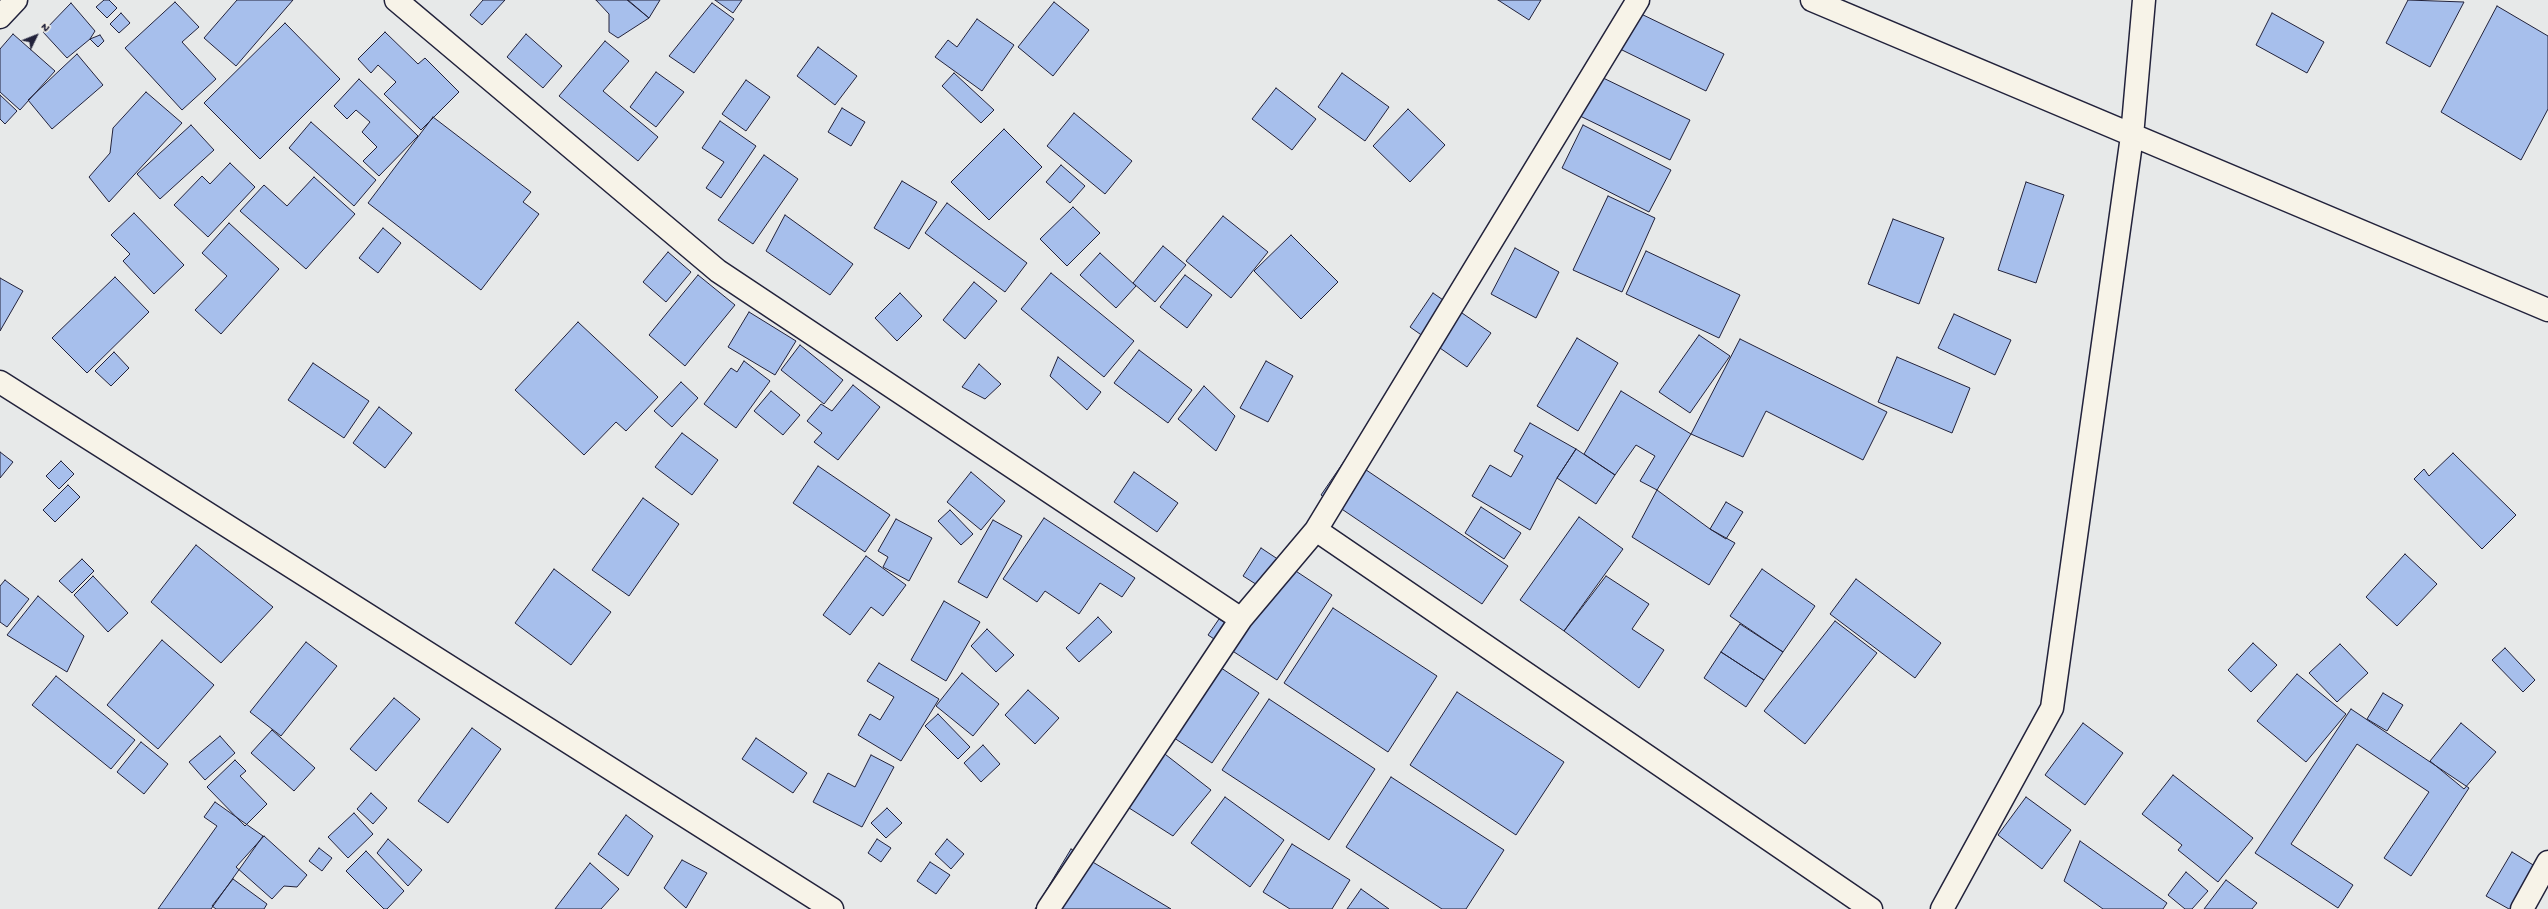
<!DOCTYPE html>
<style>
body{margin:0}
#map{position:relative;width:2548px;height:909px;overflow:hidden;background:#e7e9e9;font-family:"Gochi Hand",sans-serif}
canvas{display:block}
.north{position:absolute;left:16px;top:16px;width:40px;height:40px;-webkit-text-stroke:3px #f7f3e8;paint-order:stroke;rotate:47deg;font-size:11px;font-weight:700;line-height:16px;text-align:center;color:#22223b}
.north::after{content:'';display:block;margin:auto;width:14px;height:18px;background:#22223b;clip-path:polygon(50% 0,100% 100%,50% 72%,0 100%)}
</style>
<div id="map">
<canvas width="2548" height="909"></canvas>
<div class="north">N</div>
</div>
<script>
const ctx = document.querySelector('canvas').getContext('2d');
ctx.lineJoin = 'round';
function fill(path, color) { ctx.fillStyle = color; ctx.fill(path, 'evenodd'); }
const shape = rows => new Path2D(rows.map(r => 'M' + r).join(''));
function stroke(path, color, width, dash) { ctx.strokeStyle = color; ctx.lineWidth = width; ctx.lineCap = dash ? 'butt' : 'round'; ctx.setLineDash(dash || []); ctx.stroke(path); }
const building = shape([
 [104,0,109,0,117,8,107,18,96,7,104,0],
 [237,0,293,0,236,66,204,38,237,0],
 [483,0,505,0,482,25,470,15,483,0],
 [596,0,627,0,649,18,618,38,609,32,609,14,596,0],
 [628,0,660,0,649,18,628,0],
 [715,0,742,0,733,13,715,0],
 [1498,0,1541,0,1529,20,1498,0],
 [2408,0,2464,2,2430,67,2386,43,2408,0],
 [175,2,199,27,182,42,216,79,182,110,125,48,175,2],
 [1054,2,1089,30,1053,76,1018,47,1054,2],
 [71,3,95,31,90,39,67,58,43,32,71,3],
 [712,3,734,19,694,73,669,56,712,3],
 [2497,6,2548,36,2548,109,2521,160,2441,112,2497,6],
 [1637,12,1724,54,1706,91,1620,49,1637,12],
 [121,13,130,23,119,33,110,24,121,13],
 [2272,13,2324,42,2307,73,2256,45,2272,13],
 [977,19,1014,45,982,91,935,57,948,40,957,47,977,19],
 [285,23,340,79,260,159,204,103,285,23],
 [385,32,418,64,425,58,459,92,421,130,384,94,396,82,378,65,371,73,358,59,385,32],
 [13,34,55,71,20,110,0,92,0,49,13,34],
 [526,34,562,66,543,88,507,57,526,34],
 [100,35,104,41,98,47,90,39,100,35],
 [605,41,629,61,603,91,658,137,638,161,559,96,605,41],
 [818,47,857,76,835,105,797,76,818,47],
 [77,54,103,85,52,129,28,100,77,54],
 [656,72,684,92,656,127,630,107,656,72],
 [954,73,994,110,981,123,942,86,954,73],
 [1342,73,1389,107,1365,141,1318,107,1342,73],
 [1597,75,1690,120,1670,160,1578,115,1597,75],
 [359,79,418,136,379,176,363,161,377,147,362,132,370,122,356,110,347,119,334,106,359,79],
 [746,80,770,97,746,131,722,114,746,80],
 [1276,88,1316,119,1292,150,1252,119,1276,88],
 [146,92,182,123,109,202,89,177,110,153,113,128,146,92],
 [0,95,17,111,5,124,0,119,0,95],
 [842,108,865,122,851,146,828,132,842,108],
 [1408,109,1445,145,1410,182,1373,146,1408,109],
 [1074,113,1132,161,1105,194,1047,146,1074,113],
 [433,117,531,192,523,202,539,214,481,290,368,203,433,117],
 [720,121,756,146,721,198,706,188,724,162,702,148,720,121],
 [311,122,376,180,354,206,289,148,311,122],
 [191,125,214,150,160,199,137,174,191,125],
 [1583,125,1671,170,1649,212,1562,168,1583,125],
 [1004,129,1042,167,989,220,951,182,1004,129],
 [764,155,798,179,753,244,718,220,764,155],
 [230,163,255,187,208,237,174,205,202,176,210,184,230,163],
 [1061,165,1085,186,1070,203,1046,182,1061,165],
 [314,177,355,214,306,269,240,211,264,185,287,206,314,177],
 [902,181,937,202,909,249,874,228,902,181],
 [2026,182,2064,195,2036,283,1998,270,2026,182],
 [1608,196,1655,218,1622,292,1573,270,1608,196],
 [947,203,1027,263,1005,292,925,233,947,203],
 [1073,207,1100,233,1067,266,1040,239,1073,207],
 [134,213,184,265,154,294,123,261,130,254,111,235,134,213],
 [785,215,853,264,830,295,766,251,785,215],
 [1223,216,1268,252,1231,298,1186,261,1223,216],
 [1893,219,1944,238,1919,304,1868,284,1893,219],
 [229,223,279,269,221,334,195,310,227,276,202,253,229,223],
 [383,228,401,243,378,273,359,258,383,228],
 [1291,235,1338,282,1301,319,1254,271,1291,235],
 [1163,246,1186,265,1155,302,1133,283,1163,246],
 [1515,248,1559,272,1536,318,1491,294,1515,248],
 [1646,251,1740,295,1719,338,1626,294,1646,251],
 [668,252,691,272,666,302,643,282,668,252],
 [1100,253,1136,286,1116,308,1080,275,1100,253],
 [1051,273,1134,341,1104,377,1021,309,1051,273],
 [698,275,735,305,685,366,649,335,698,275],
 [1185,275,1212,295,1187,328,1160,307,1185,275],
 [115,277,149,312,87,373,52,338,115,277],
 [0,278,23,291,0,331,0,278],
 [974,282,997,301,965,339,943,320,974,282],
 [900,293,922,316,897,341,875,318,900,293],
 [1433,293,1491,333,1467,367,1410,327,1433,293],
 [749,312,796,341,775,375,728,347,749,312],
 [1954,314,2011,340,1995,375,1938,348,1954,314],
 [578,322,658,397,626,431,616,422,584,455,515,390,578,322],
 [1699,335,1730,356,1690,413,1659,392,1699,335],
 [1577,338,1618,363,1578,431,1537,406,1577,338],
 [1740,339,1887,412,1863,460,1766,411,1743,457,1691,434,1740,339],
 [800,345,843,380,824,404,781,370,800,345],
 [1139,350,1192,390,1168,423,1114,383,1139,350],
 [114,352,129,368,111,386,95,371,114,352],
 [1058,357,1101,392,1087,410,1050,376,1058,357],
 [1897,357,1970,388,1952,433,1878,402,1897,357],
 [744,361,770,381,736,428,704,404,731,368,737,372,744,361],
 [1266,361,1293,376,1268,422,1240,408,1266,361],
 [313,363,369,401,344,438,288,400,313,363],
 [979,364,1001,384,985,399,962,387,979,364],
 [681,382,698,398,672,427,654,411,681,382],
 [853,385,880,407,838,460,814,442,822,433,807,421,821,404,832,411,853,385],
 [1204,386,1235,416,1216,451,1178,419,1204,386],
 [771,391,800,415,783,435,754,411,771,391],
 [1621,391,1691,434,1657,490,1640,481,1655,456,1636,445,1615,475,1584,454,1621,391],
 [379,407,412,433,385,468,353,443,379,407],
 [1530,423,1576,449,1557,478,1530,530,1472,496,1490,465,1511,477,1523,456,1514,451,1530,423],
 [682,433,718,460,692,495,655,467,682,433],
 [1576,449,1615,475,1596,504,1557,478,1576,449],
 [0,452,13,462,0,478,0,452],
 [2453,453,2516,515,2482,549,2414,479,2424,469,2429,476,2453,453],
 [1347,457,1508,566,1482,604,1321,495,1347,457],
 [61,461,74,474,59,489,46,476,61,461],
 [818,466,890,515,865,552,793,503,818,466],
 [971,472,1005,501,981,530,947,502,971,472],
 [1134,472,1178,503,1157,532,1114,502,1134,472],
 [68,485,80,497,55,522,43,510,68,485],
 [1657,490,1710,529,1735,543,1709,585,1632,537,1657,490],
 [643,498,679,524,629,596,592,570,643,498],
 [1726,502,1743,512,1726,539,1710,529,1726,502],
 [1481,507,1521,533,1504,559,1465,533,1481,507],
 [950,510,973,534,961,545,938,521,950,510],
 [1579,517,1623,549,1564,631,1520,600,1579,517],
 [1044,518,1135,578,1122,597,1100,583,1079,614,1045,591,1037,602,1003,579,1044,518],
 [896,519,932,538,909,581,883,567,888,557,878,551,896,519],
 [993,520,1022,536,987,598,958,582,993,520],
 [196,545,273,607,221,663,151,602,196,545],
 [1261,548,1332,595,1277,680,1208,635,1219,619,1236,630,1262,588,1243,576,1261,548],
 [2405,554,2437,584,2397,626,2366,597,2405,554],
 [866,556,906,585,883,616,871,607,850,635,823,615,866,556],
 [82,559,94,571,72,593,59,581,82,559],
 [554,569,611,612,571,665,515,623,554,569],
 [1762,569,1815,606,1783,652,1730,616,1762,569],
 [93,576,128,613,108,632,74,595,93,576],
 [1606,576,1649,604,1632,629,1664,650,1639,688,1564,631,1606,576],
 [1856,579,1941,643,1915,678,1830,614,1856,579],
 [5,580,29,599,7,627,0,622,0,586,5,580],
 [38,596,84,636,67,672,7,635,38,596],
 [944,601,980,622,946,681,911,660,944,601],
 [1333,608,1437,676,1388,752,1284,683,1333,608],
 [1098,617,1112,632,1079,662,1066,648,1098,617],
 [1835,621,1877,653,1805,744,1764,711,1835,621],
 [1740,624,1783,652,1764,680,1721,652,1740,624],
 [987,629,1014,655,996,672,971,646,987,629],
 [162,640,214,685,158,749,107,705,162,640],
 [306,642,337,666,281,736,250,712,306,642],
 [2253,643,2277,665,2251,692,2228,670,2253,643],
 [2340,644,2368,673,2337,702,2309,673,2340,644],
 [2505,648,2535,680,2523,692,2492,660,2505,648],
 [1721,652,1764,680,1746,707,1704,678,1721,652],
 [1203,656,1259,693,1212,763,1156,726,1203,656],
 [879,663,939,699,901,761,858,735,870,714,880,720,894,697,867,681,879,663],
 [962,673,999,704,973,736,936,706,962,673],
 [2297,674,2346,714,2306,762,2257,721,2297,674],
 [56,676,135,740,111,769,32,705,56,676],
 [1028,690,1059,718,1035,744,1005,715,1028,690],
 [1457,692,1564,762,1516,835,1410,765,1457,692],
 [2383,693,2403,705,2387,731,2367,719,2383,693],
 [394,698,420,719,376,771,350,749,394,698],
 [1269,699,1375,769,1329,840,1222,770,1269,699],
 [2351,709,2469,788,2411,876,2384,858,2429,792,2357,744,2291,844,2353,885,2338,908,2255,853,2351,709],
 [938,714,970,747,958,759,925,726,938,714],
 [2083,723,2123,753,2085,805,2045,775,2083,723],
 [2461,723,2496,752,2464,789,2430,761,2461,723],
 [472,728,501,749,448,823,418,801,472,728],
 [272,730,315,768,294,791,251,753,272,730],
 [220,736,235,753,205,780,189,762,220,736],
 [756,738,807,773,793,793,742,759,756,738],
 [141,742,168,764,144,794,117,772,141,742],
 [983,745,1000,764,981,782,964,763,983,745],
 [1161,751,1211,790,1173,836,1126,806,1161,751],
 [871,755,894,767,862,827,813,802,828,773,855,787,871,755],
 [235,760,246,771,240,776,267,804,245,826,207,787,235,760],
 [2173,775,2253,838,2218,882,2178,850,2182,845,2142,814,2173,775],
 [1391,777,1504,850,1466,909,1442,909,1346,847,1391,777],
 [371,793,387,808,373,824,357,809,371,793],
 [1225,797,1284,840,1250,887,1191,843,1225,797],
 [2026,797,2071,830,2042,869,1998,835,2026,797],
 [215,802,263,836,211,909,158,909,217,826,204,817,215,802],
 [887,808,902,823,886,838,871,823,887,808],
 [354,813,373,834,348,858,328,837,354,813],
 [626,815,653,836,628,876,598,854,626,815],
 [264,836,307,875,297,887,284,886,272,899,236,867,264,836],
 [388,839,422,870,408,886,377,853,388,839],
 [877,839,891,848,881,862,868,853,877,839],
 [947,839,964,854,951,869,935,854,947,839],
 [2080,841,2167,903,2163,909,2103,909,2064,881,2080,841],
 [1292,844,1350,880,1332,909,1290,909,1263,892,1292,844],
 [319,848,332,858,322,871,309,861,319,848],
 [1071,849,1171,909,1035,909,1071,849],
 [366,851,404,891,387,909,384,909,346,871,366,851],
 [2512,852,2543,871,2522,909,2509,909,2486,896,2512,852],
 [682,860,707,873,686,908,664,888,682,860],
 [930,862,950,875,936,894,917,881,930,862],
 [590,863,619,889,601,909,555,909,590,863],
 [2186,872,2208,891,2192,909,2185,909,2168,895,2186,872],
 [233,879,267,904,264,909,216,909,212,906,233,879],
 [2226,880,2257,903,2252,909,2204,909,2226,880],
 [1361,889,1389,909,1347,909,1361,889]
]);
const minor = shape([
 [396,0,718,271,1241,619],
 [1812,0,2548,310],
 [0,17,16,0],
 [0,382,832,909],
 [1316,530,1871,909],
 [1048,909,1241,619,1316,530,1638,0],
 [1942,909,2052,708,2132,136,2144,0],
 [2522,909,2548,862]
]);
fill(building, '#a7bfec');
stroke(building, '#22223b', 1);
stroke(minor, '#22223b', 25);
stroke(minor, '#f7f3e8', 22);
</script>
